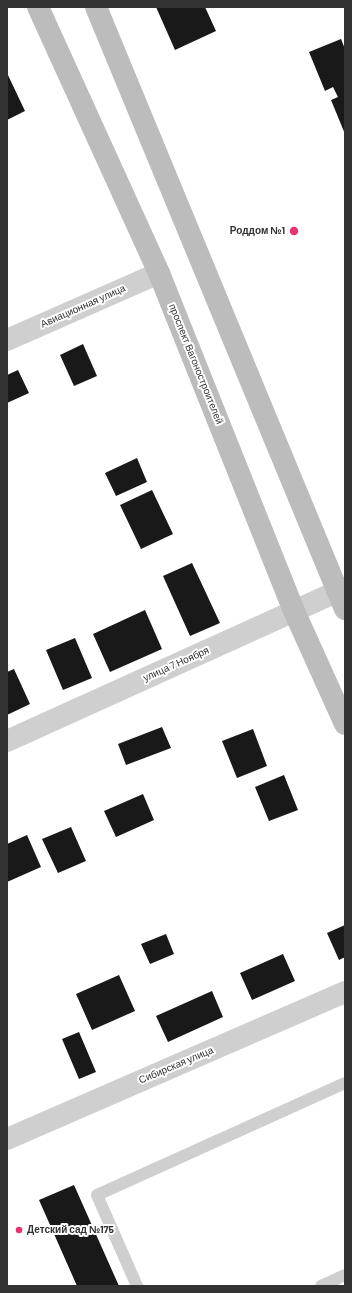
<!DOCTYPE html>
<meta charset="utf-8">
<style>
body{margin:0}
#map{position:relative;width:352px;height:1293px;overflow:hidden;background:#fff;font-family:Barlow,sans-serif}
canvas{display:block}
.frame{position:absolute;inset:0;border:8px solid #323232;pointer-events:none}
</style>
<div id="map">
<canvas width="352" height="1293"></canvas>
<div class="frame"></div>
</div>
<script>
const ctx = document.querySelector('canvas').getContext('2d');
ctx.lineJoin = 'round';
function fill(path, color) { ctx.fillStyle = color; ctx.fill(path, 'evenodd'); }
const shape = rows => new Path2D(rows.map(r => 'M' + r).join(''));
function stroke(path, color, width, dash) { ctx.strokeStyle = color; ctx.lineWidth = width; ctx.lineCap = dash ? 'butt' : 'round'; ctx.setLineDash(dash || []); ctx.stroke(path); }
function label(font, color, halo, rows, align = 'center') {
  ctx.font = font + ' Barlow,sans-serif'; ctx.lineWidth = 4; ctx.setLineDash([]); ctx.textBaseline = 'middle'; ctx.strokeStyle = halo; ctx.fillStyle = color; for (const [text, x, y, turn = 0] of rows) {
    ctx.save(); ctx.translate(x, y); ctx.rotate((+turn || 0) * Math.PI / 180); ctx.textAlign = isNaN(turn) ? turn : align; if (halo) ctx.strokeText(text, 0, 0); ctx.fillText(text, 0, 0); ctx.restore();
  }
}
const building = shape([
 [156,7,205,7,216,31,175,50],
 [341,39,345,49,345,134,331,100,338,97,333,87,325,91,309,52],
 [7,73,25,111,7,120],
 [83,344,97,376,74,386,60,355],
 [18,370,29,393,7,403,7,375],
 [137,458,147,482,116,496,105,473],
 [152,490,173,534,141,549,120,505],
 [192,563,220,623,190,636,163,576],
 [145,610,162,649,110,672,93,634],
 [75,638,92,678,63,690,46,650],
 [14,669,30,704,7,715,7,672],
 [162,727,171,748,126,765,118,744],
 [253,729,267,766,237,778,222,741],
 [284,775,298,810,269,821,255,787],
 [143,794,154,820,116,837,104,811],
 [71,827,86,861,58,873,42,839],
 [27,835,41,867,7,882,7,844],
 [345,925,345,957,339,960,327,933],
 [166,934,174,954,150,964,141,944],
 [283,954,295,981,252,1000,240,973],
 [119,975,135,1011,92,1030,76,994],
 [212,991,223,1017,168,1042,156,1016],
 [79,1032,96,1072,79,1079,62,1039],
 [74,1185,119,1286,77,1286,39,1200]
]);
const lane = shape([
 [137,1286,97,1195,345,1083],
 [321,1286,345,1275]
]);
const street = shape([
 [7,340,159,273],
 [7,741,345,588],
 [7,1139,345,992]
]);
const secondary = shape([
 [38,7,159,273,294,611,345,724],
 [96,7,345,609]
]);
const markers = [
 [294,231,5,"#eb3270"],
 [19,1230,4,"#eb3270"]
];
const poiNames = [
 ["Роддом №1",285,231],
 ["Детский сад №175",27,1230,"left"]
];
const streetNames = [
 ["Авиационная улица",83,306,-24],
 ["проспект Вагоностроителей",196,364,68],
 ["улица 7 Ноября",176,664,-24],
 ["Сибирская улица",176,1065,-23]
];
fill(building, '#191919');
stroke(lane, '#cfcfcf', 12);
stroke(street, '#cfcfcf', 22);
stroke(secondary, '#bcbcbc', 22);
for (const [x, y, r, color] of markers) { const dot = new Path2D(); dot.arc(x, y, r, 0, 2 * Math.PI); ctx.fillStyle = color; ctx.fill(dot); stroke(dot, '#fff', 1.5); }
label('bold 10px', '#323232', '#fff', poiNames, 'right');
label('10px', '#323232', '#fff', streetNames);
</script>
